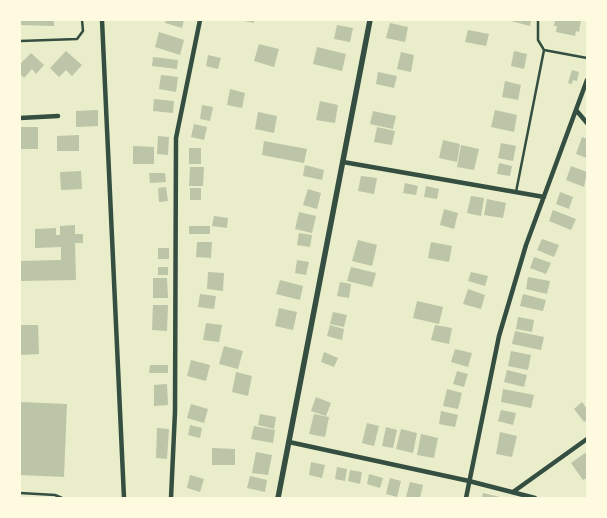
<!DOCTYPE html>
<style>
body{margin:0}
#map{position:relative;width:607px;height:518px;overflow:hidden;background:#e9edc9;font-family:"Source Serif 4",serif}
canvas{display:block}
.frame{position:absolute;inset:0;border:21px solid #fefae0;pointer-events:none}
</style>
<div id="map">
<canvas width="607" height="518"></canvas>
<div class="frame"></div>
</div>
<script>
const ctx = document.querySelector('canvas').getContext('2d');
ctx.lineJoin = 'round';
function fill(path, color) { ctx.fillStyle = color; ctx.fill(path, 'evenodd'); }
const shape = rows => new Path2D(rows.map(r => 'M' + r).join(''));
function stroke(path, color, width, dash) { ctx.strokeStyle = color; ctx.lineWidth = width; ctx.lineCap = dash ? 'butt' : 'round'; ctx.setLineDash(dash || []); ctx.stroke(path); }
const building = shape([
 [20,20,54,20,54,26,20,25],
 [166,20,184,20,182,28,165,23],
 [240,20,254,20,254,23],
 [507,20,531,20,530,26],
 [555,20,581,20,579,32,576,31,575,36,556,32,557,26,554,26],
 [390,23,408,27,405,42,386,38],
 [337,25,353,28,350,42,334,39],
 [468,30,489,34,486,46,465,42],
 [159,32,184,40,180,55,155,47],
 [259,44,279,49,274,67,254,61],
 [317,47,346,54,342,71,313,64],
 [66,51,82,65,72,76,66,70,59,77,50,68],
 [514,51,527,54,524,69,511,66],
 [401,52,414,55,411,72,397,69],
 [31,53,44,65,36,74,32,69,24,78,20,74,20,64],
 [208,55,221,58,218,69,206,66],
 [153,57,178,60,177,69,152,66],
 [572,70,579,72,577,81,573,80,572,84,568,83],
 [378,72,397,76,394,88,376,84],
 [161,75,178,77,176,92,159,89],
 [505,81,521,85,518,100,502,97],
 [230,89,245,93,242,108,227,105],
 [154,99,174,101,173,113,153,111],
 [320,101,338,105,335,123,316,120],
 [202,105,213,107,210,121,200,119],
 [98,110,98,126,76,127,76,111],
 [495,110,517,115,514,132,491,127],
 [373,111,396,116,393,129,370,124],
 [258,112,277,116,274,133,255,129],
 [194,124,207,127,204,140,191,137],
 [20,127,38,127,38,149,20,149],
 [377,127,395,131,392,145,374,142],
 [79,135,79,151,57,151,57,136],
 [158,136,169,137,168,155,157,154],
 [582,137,587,139,587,158,576,154],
 [443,140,460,144,457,162,439,158],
 [264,141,307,149,304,163,262,155],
 [501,143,516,146,513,161,498,158],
 [461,145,479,149,474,170,457,167],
 [133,146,154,147,154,164,133,164],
 [189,148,201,148,201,164,189,164],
 [499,163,512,166,510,176,497,174],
 [305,165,324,170,322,180,303,176],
 [571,166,587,172,584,187,566,180],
 [190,167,204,167,203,186,189,186],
 [81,171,82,189,61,190,60,172],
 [149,173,165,173,166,182,150,183],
 [361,176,377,178,374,194,358,191],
 [405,183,418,186,416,195,403,193],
 [426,186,439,189,437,199,424,197],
 [166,187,168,201,159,202,158,188],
 [190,188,201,188,201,200,190,200],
 [308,189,321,193,317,209,303,205],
 [560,192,573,197,569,209,556,204],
 [471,196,484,198,481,216,467,213],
 [487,199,506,203,503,218,484,215],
 [444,209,458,213,454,229,440,225],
 [553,210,576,219,571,230,549,221],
 [299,212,316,216,312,233,295,229],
 [214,216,228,218,227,228,212,226],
 [75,225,75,234,83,234,83,243,75,243,76,280,20,281,20,261,61,260,61,247,35,248,35,229,56,228,56,235,60,235,60,226],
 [189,226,210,226,210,234,189,234],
 [299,233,312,235,310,247,297,245],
 [542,239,559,245,554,257,537,250],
 [358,240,377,245,372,266,352,261],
 [197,242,212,242,211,258,196,257],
 [431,242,452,246,449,262,428,258],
 [158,248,169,248,169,259,158,259],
 [534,257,551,263,546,274,530,268],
 [297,260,309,262,306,275,295,273],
 [158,267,168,267,168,275,158,275],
 [351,267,376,273,372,287,347,281],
 [208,272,224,273,223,291,207,289],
 [471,272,488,276,485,286,468,281],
 [528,277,550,281,547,294,526,289],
 [153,278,167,278,168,298,153,298],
 [280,280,303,286,300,300,276,294],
 [340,282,351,284,349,298,337,296],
 [468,289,485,295,481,309,463,304],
 [200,294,216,296,214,309,198,307],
 [523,294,546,300,543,311,520,306],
 [417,301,443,307,439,324,413,318],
 [153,305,168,305,167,331,152,330],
 [279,308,297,312,293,330,275,326],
 [333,312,347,315,344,327,330,324],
 [518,317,534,320,532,332,516,329],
 [206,323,222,325,219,342,203,340],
 [20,325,38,325,39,354,20,355],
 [330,325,344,329,342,340,327,336],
 [435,325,452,328,449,344,431,340],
 [515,331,544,337,541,350,512,344],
 [224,346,243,351,238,369,219,364],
 [455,349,472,353,468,367,451,362],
 [511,351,531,355,528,370,508,366],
 [324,352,338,358,334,367,321,362],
 [191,360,210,365,206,381,187,376],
 [150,365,168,365,168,373,149,373],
 [507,370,527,375,524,387,504,382],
 [457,371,468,374,464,387,453,384],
 [236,372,252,376,248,396,232,392],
 [167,384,168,405,154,406,154,385],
 [447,389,462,393,458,409,443,406],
 [503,389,534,395,531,408,501,402],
 [316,397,331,403,326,416,311,411],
 [20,402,67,404,64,477,20,475],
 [582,402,587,409,587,420,584,422,574,409],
 [191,404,208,409,204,423,187,418],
 [501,410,516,413,513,425,498,421],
 [441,411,458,415,455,427,439,424],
 [260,414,276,417,274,429,258,425],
 [314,414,329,417,325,437,309,434],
 [367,423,379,426,374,446,362,443],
 [190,425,202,428,200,438,188,435],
 [254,426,275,430,273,443,251,439],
 [386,427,397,430,393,448,382,446],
 [157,428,169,429,167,459,156,458],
 [401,429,417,433,413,453,396,449],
 [500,432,517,436,512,457,496,454],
 [421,434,438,438,434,458,417,455],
 [212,448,235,449,235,465,212,465],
 [256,452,272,455,268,475,252,473],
 [585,453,587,456,587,478,583,480,571,463],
 [311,462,325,465,322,478,309,475],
 [337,467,347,469,345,481,335,479],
 [350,470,362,472,360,484,348,481],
 [369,474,383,478,380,488,367,484],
 [190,475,204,479,200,492,187,488],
 [250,476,267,480,265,492,247,488],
 [390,478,401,481,397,497,386,494],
 [410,482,423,485,420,498,406,497],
 [483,493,500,497,500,498,482,498]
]);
const service = shape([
 [538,20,538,40,544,50],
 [20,41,77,39,83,31,82,20],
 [516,192,544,50,587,58],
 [20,493,55,495,62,498]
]);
const minor = shape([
 [102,20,124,498],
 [576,110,587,123],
 [20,118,58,116],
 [343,162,544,197],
 [289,442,469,481,535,498],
 [513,492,587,439],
 [171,498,175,412,176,138,200,20],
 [466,498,499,336,526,245,587,80]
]);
const tertiary = shape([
 [278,498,370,20]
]);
fill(building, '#bcc5a7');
stroke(service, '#344e41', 2.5);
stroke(minor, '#344e41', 4.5);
stroke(tertiary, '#344e41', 5.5);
</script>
